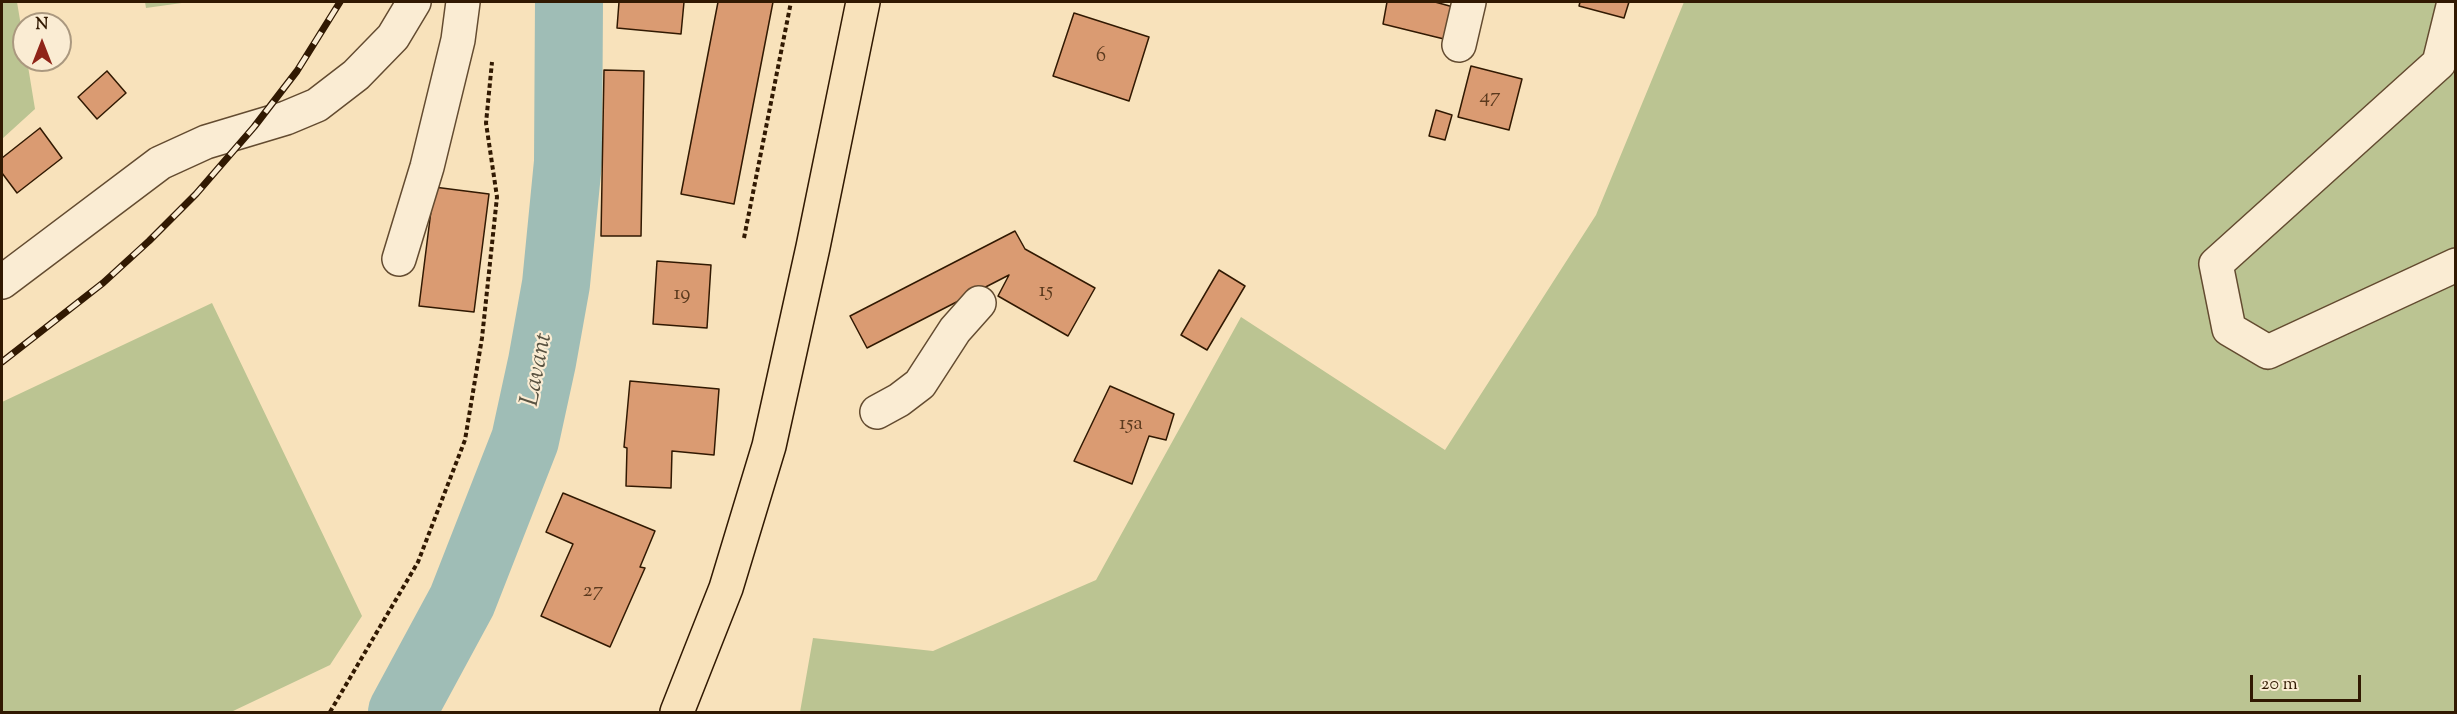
<!DOCTYPE html>
<style>
body{margin:0}
#map{position:relative;width:2457px;height:714px;overflow:hidden;background:#f8e2bb;font-family:"Sorts Mill Goudy",serif}
canvas{display:block}
.frame{position:absolute;inset:0;border:3px solid #311902;pointer-events:none}
.north{position:absolute;left:12px;top:12px;width:60px;height:60px;box-sizing:border-box;background:#faecd3;border:2px solid #aa987f;border-radius:50%;rotate:0deg;font-size:16px;font-weight:700;line-height:24px;text-align:center;color:#311902}
.north::after{content:'';display:block;margin:auto;width:21px;height:27px;background:#8f2418;clip-path:polygon(50% 0,100% 100%,50% 72%,0 100%)}
.scale{position:absolute;left:2250px;top:675px;width:111px;height:27px;box-sizing:border-box;border:3px solid #311902;border-top:0;padding-left:8px;font-size:18px;line-height:21px;white-space:nowrap;color:#311902;-webkit-text-stroke:4px #faecd3;paint-order:stroke}
</style>
<div id="map">
<canvas width="2457" height="714"></canvas>
<div class="frame"></div>
<div class="north">N</div>
<div class="scale">20 m</div>
</div>
<script>
const ctx = document.querySelector('canvas').getContext('2d');
ctx.lineJoin = 'round';
function fill(path, color) { ctx.fillStyle = color; ctx.fill(path, 'evenodd'); }
const shape = rows => new Path2D(rows.map(r => 'M' + r).join(''));
function stroke(path, color, width, dash) { ctx.strokeStyle = color; ctx.lineWidth = width; ctx.lineCap = dash ? 'butt' : 'round'; ctx.setLineDash(dash || []); ctx.stroke(path); }
function label(font, color, halo, rows, align = 'center') {
  ctx.font = font + ' "Sorts Mill Goudy",serif'; ctx.lineWidth = 4.5; ctx.setLineDash([]); ctx.textBaseline = 'middle'; ctx.strokeStyle = halo; ctx.fillStyle = color; for (const [text, x, y, turn = 0] of rows) {
    ctx.save(); ctx.translate(x, y); ctx.rotate((+turn || 0) * Math.PI / 180); ctx.textAlign = isNaN(turn) ? turn : align; if (halo) ctx.strokeText(text, 0, 0); ctx.fillText(text, 0, 0); ctx.restore();
  }
}
const green = shape([
 [2,2,17,2,24,44,24,60,27,60,35,109,2,139],
 [145,2,189,2,146,8],
 [1684,2,2455,2,2455,712,800,712,813,638,933,651,1096,580,1241,317,1445,450,1596,215],
 [212,303,362,616,330,665,231,712,2,712,2,402]
]);
const river = shape([
 [402,712,462,601,525,440,542,362,556,284,568,162,569,2]
]);
const building = shape([
 [619,2,684,2,681,34,617,28,619,2],
 [718,2,773,2,734,204,681,194,718,2],
 [1387,2,1435,2,1457,8,1448,40,1383,24,1387,2],
 [1580,2,1629,2,1624,18,1579,6,1580,2],
 [1074,13,1149,37,1129,101,1053,76,1074,13],
 [1471,66,1522,79,1509,130,1458,117,1471,66],
 [604,70,644,71,641,236,601,236,604,70],
 [107,71,126,93,97,119,78,97,107,71],
 [1436,110,1452,115,1445,140,1429,136,1436,110],
 [40,128,62,158,17,193,2,173,2,158,40,128],
 [434,187,489,194,474,312,419,306,434,187],
 [1015,231,1025,249,1095,288,1068,336,998,296,1009,275,867,348,850,316,1015,231],
 [657,261,711,265,707,328,653,324,657,261],
 [1219,270,1245,286,1207,350,1181,335,1219,270],
 [630,381,719,389,714,455,672,451,671,488,626,486,627,448,624,447,630,381],
 [1110,386,1174,414,1166,440,1149,436,1132,484,1074,461,1110,386],
 [563,493,655,531,640,567,645,568,610,647,541,616,573,544,546,532,563,493]
]);
const path = shape([
 [744,238,791,2],
 [330,712,418,562,465,440,482,338,497,197,486,123,492,62]
]);
const minor = shape([
 [2454,2,2439,63,2216,264,2229,329,2268,352,2456,265],
 [1459,45,1469,2],
 [399,259,427,167,458,40,463,2],
 [2,282,160,163,206,142,286,118,317,105,356,75,393,37,414,2],
 [877,412,899,400,920,384,955,330,979,303]
]);
const major = shape([
 [677,712,726,588,769,446,813,247,863,2]
]);
const rail = shape([
 [2,362,103,283,149,241,196,194,254,127,297,71,340,2]
]);
const numberNames = [
 ["6",1101,57],
 ["47",1490,98],
 ["15",1046,292],
 ["19",682,295],
 ["15a",1131,425],
 ["27",593,592]
];
const waterNames = [
 ["Lavant",539,370,-79]
];
fill(green, '#bbc492');
stroke(river, '#9fbdb6', 68);
fill(building, '#da9b72');
stroke(building, '#311902', 1.5);
stroke(minor, '#634b30', 36);
stroke(major, '#311902', 36);
stroke(path, '#311902', 4, [4.5, 3]);
stroke(minor, '#faecd3', 33);
stroke(major, '#f8e2bb', 33);
stroke(rail, '#311902', 7);
stroke(rail, '#faecd3', 4.5, [14]);
label('21px', '#5b3a1e', null, numberNames);
label('italic 26px', '#585241', '#faecd3', waterNames);
</script>
